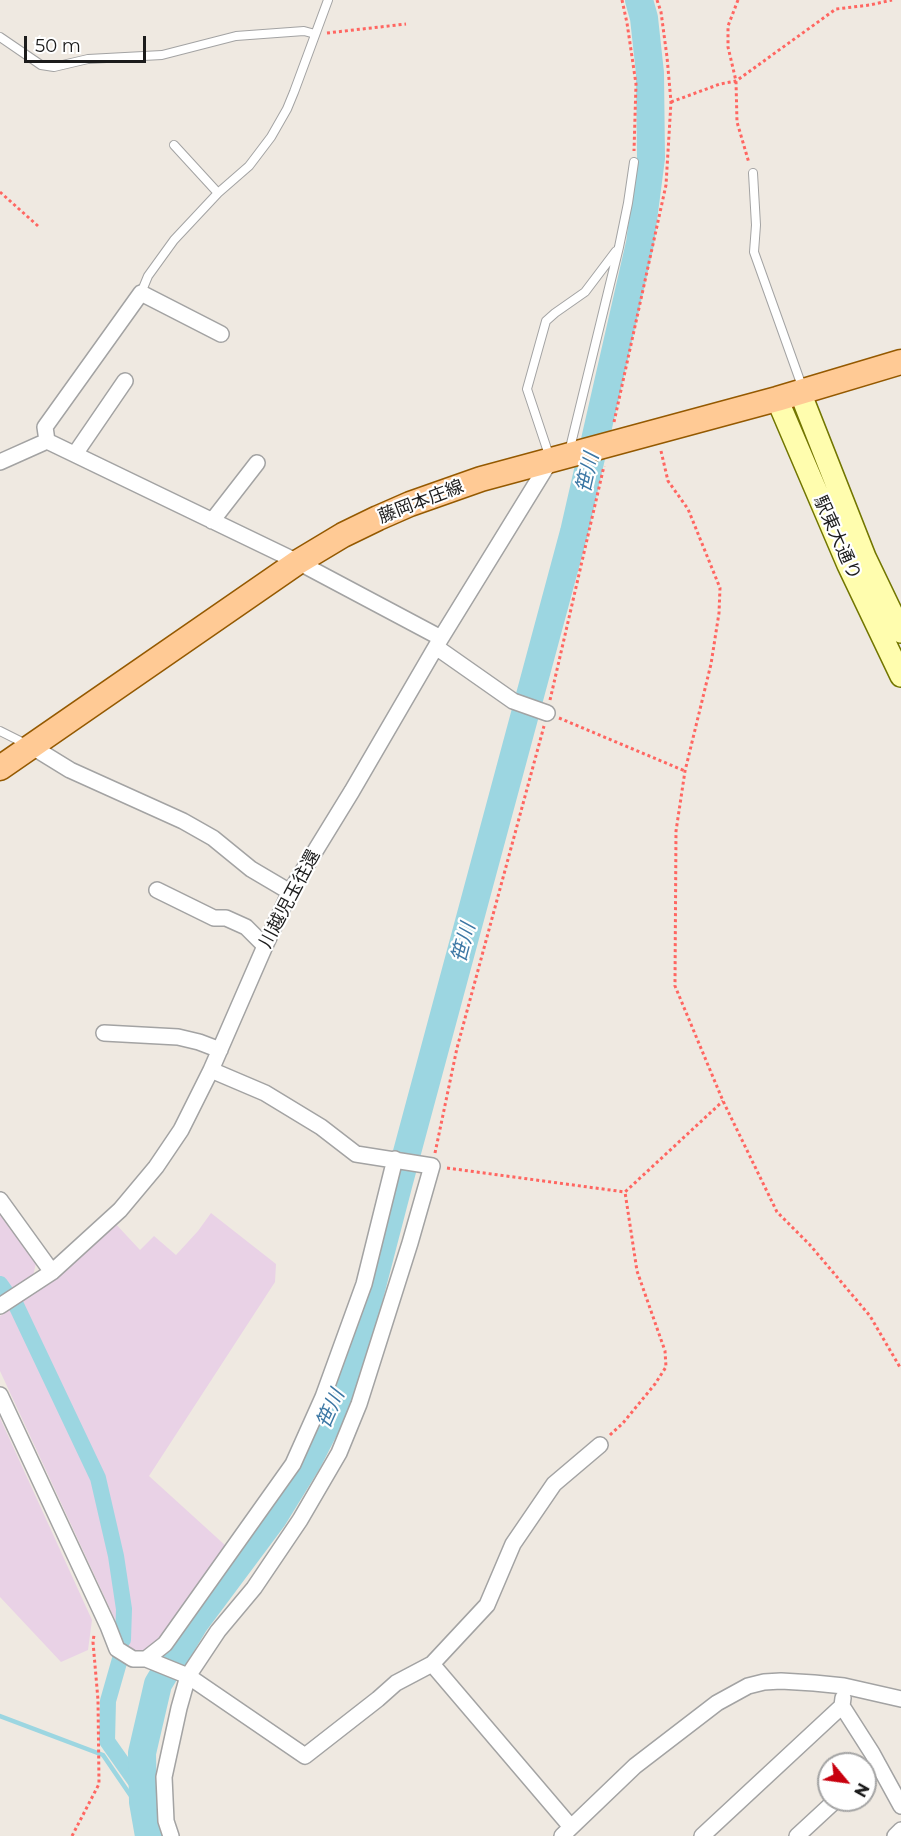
<!DOCTYPE html>
<meta charset="utf-8">
<style>
body{margin:0}
#map{position:relative;width:901px;height:1836px;overflow:hidden;background:#efe9e1;font-family:Montserrat,sans-serif}
canvas{display:block}
.north{position:absolute;left:817px;top:1752px;width:60px;height:60px;box-sizing:border-box;background:#fff;border:2px solid #a4a4a4;border-radius:50%;rotate:119deg;font-size:16px;font-weight:700;line-height:24px;text-align:center;color:#1c1c1c}
.north::after{content:'';display:block;margin:auto;width:21px;height:27px;background:#c8000e;clip-path:polygon(50% 0,100% 100%,50% 72%,0 100%)}
.scale{position:absolute;left:24px;top:36px;width:122px;height:27px;box-sizing:border-box;border:3px solid #1c1c1c;border-top:0;padding-left:8px;font-size:18px;line-height:21px;white-space:nowrap;color:#1c1c1c;-webkit-text-stroke:4px #fff;paint-order:stroke}
</style>
<div id="map">
<canvas width="901" height="1836"></canvas>
<div class="north">N</div>
<div class="scale">50 m</div>
</div>
<script>
const ctx = document.querySelector('canvas').getContext('2d');
ctx.lineJoin = 'round';
function fill(path, color) { ctx.fillStyle = color; ctx.fill(path, 'evenodd'); }
const shape = rows => new Path2D(rows.map(r => 'M' + r).join(''));
function stroke(path, color, width, dash) { ctx.strokeStyle = color; ctx.lineWidth = width; ctx.lineCap = dash ? 'butt' : 'round'; ctx.setLineDash(dash || []); ctx.stroke(path); }
function label(font, color, halo, rows, align = 'center') {
  ctx.font = font + ' Montserrat,"Noto Sans JP",sans-serif'; ctx.lineWidth = 4.5; ctx.setLineDash([]); ctx.textBaseline = 'middle'; ctx.strokeStyle = halo; ctx.fillStyle = color; for (const [text, x, y, turn = 0] of rows) {
    ctx.save(); ctx.translate(x, y); ctx.rotate((+turn || 0) * Math.PI / 180); ctx.textAlign = isNaN(turn) ? turn : align; if (halo) ctx.strokeText(text, 0, 0); ctx.fillText(text, 0, 0); ctx.restore();
  }
}
const industrial = shape([
 [0,1213,36,1263,33,1276,8,1292,0,1280],
 [211,1213,276,1264,275,1282,149,1476,226,1546,168,1628,152,1645,144,1650,132,1651,125,1645,126,1613,119,1563,108,1505,101,1480,17,1303,21,1301,113,1221,140,1250,154,1236,176,1255,198,1231],
 [13,1308,96,1482,107,1530,120,1608,121,1624,118,1626,0,1371,0,1316],
 [0,1418,92,1620,88,1650,61,1662,0,1597]
]);
const stream = shape([
 [0,1716,103,1755,133,1799,143,1802]
]);
const canal = shape([
 [0,1284,5,1291],
 [16,1305,98,1478,116,1556,124,1609,123,1640],
 [120,1659,108,1701,107,1741,143,1792]
]);
const river = shape([
 [149,1836,143,1802,142,1753,158,1684,194,1624,273,1518,308,1461,331,1416,352,1363,399,1182,574,532,640,243,651,158,650,73,644,18,639,0]
]);
const path = shape([
 [622,0,627,23,636,84,634,151],
 [738,0,728,26,728,47,736,81,737,122,749,163],
 [327,33,406,24],
 [671,102,720,84,736,81,836,9,870,5,892,0],
 [0,192,38,226],
 [614,422,666,185,671,102,667,57,661,12,657,0],
 [661,451,668,481,688,509,720,588,719,613,711,664,685,771,676,831,675,986,723,1101,777,1212,810,1245,870,1316,901,1369],
 [550,700,604,466],
 [559,718,685,771],
 [435,1153,457,1048,544,726],
 [447,1168,625,1192,723,1101],
 [610,1435,623,1423,655,1384,666,1367,665,1351,637,1271,625,1192],
 [72,1836,99,1784,98,1700,93,1642,94,1635]
]);
const lane = shape([
 [0,37,41,65,54,67,88,59,162,55,236,36,304,31,315,34],
 [174,145,218,193],
 [753,173,756,225,754,252,803,389],
 [141,293,148,276,174,240,218,193,249,166,271,137,287,109,294,92,328,0],
 [569,452,619,247,628,203,634,162],
 [550,458,527,389,546,321,555,313,585,292,616,251],
 [0,731,28,745]
]);
const street = shape([
 [47,441,298,562,441,638],
 [47,441,45,427,141,293,221,334],
 [75,454,125,381],
 [0,462,47,441],
 [212,521,257,463],
 [436,647,513,701,547,713],
 [31,746,70,770,183,821,213,838,251,869,290,892],
 [157,890,214,918,226,918,246,927,265,946],
 [104,1033,178,1037,199,1042,220,1050],
 [0,1200,52,1272],
 [0,1306,52,1272,120,1210,156,1167,181,1130,211,1070,265,946,290,892,352,791,441,638,550,461],
 [0,1395,108,1626,117,1649,133,1659,146,1659,188,1676,305,1756,378,1699,396,1683,432,1664,487,1605,513,1544,554,1484,600,1445],
 [146,1659,165,1644,293,1464,323,1397,364,1284,395,1159],
 [432,1664,571,1827],
 [843,1698,842,1706,872,1753,901,1806],
 [865,1773,877,1762],
 [171,1836,166,1821,164,1777,179,1708,188,1676,218,1631,254,1588,300,1520,339,1453,359,1404,410,1243,432,1166,356,1154,321,1127,265,1093,211,1070],
 [562,1836,635,1766,717,1703,748,1686,764,1682,781,1681,814,1683,844,1686,901,1699],
 [702,1836,842,1706],
 [797,1836,836,1800],
 [895,1836,901,1830]
]);
const secondary = shape([
 [800,392,865,557,901,632],
 [777,399,848,565,901,676]
]);
const primary = shape([
 [0,768,298,562,343,535,378,518,410,504,481,479,777,399,901,362]
]);
const streetNames = [
 ["藤岡本庄線",421,502,-21],
 ["駅東大通り",837,538,66],
 ["川越児玉往還",290,899,-62]
];
const waterNames = [
 ["笹川",588,473,-77],
 ["笹川",464,943,-75],
 ["笹川",331,1409,-66]
];
fill(industrial, '#e9d2e6');
stroke(stream, '#9cd6e1', 4.5);
stroke(canal, '#9cd6e1', 16);
stroke(river, '#9cd6e1', 28);
stroke(lane, '#a3a3a3', 10);
stroke(street, '#a3a3a3', 18);
stroke(secondary, '#727600', 24);
stroke(primary, '#945900', 27);
stroke(path, '#ff6661', 3, [3, 3]);
stroke(lane, '#fff', 8);
stroke(street, '#fff', 15);
stroke(secondary, '#fffdae', 21);
stroke(primary, '#ffca95', 24);
label('18px', '#1c1c1c', '#fff', streetNames);
label('italic 20px', '#3c77a4', '#fff', waterNames);
</script>
